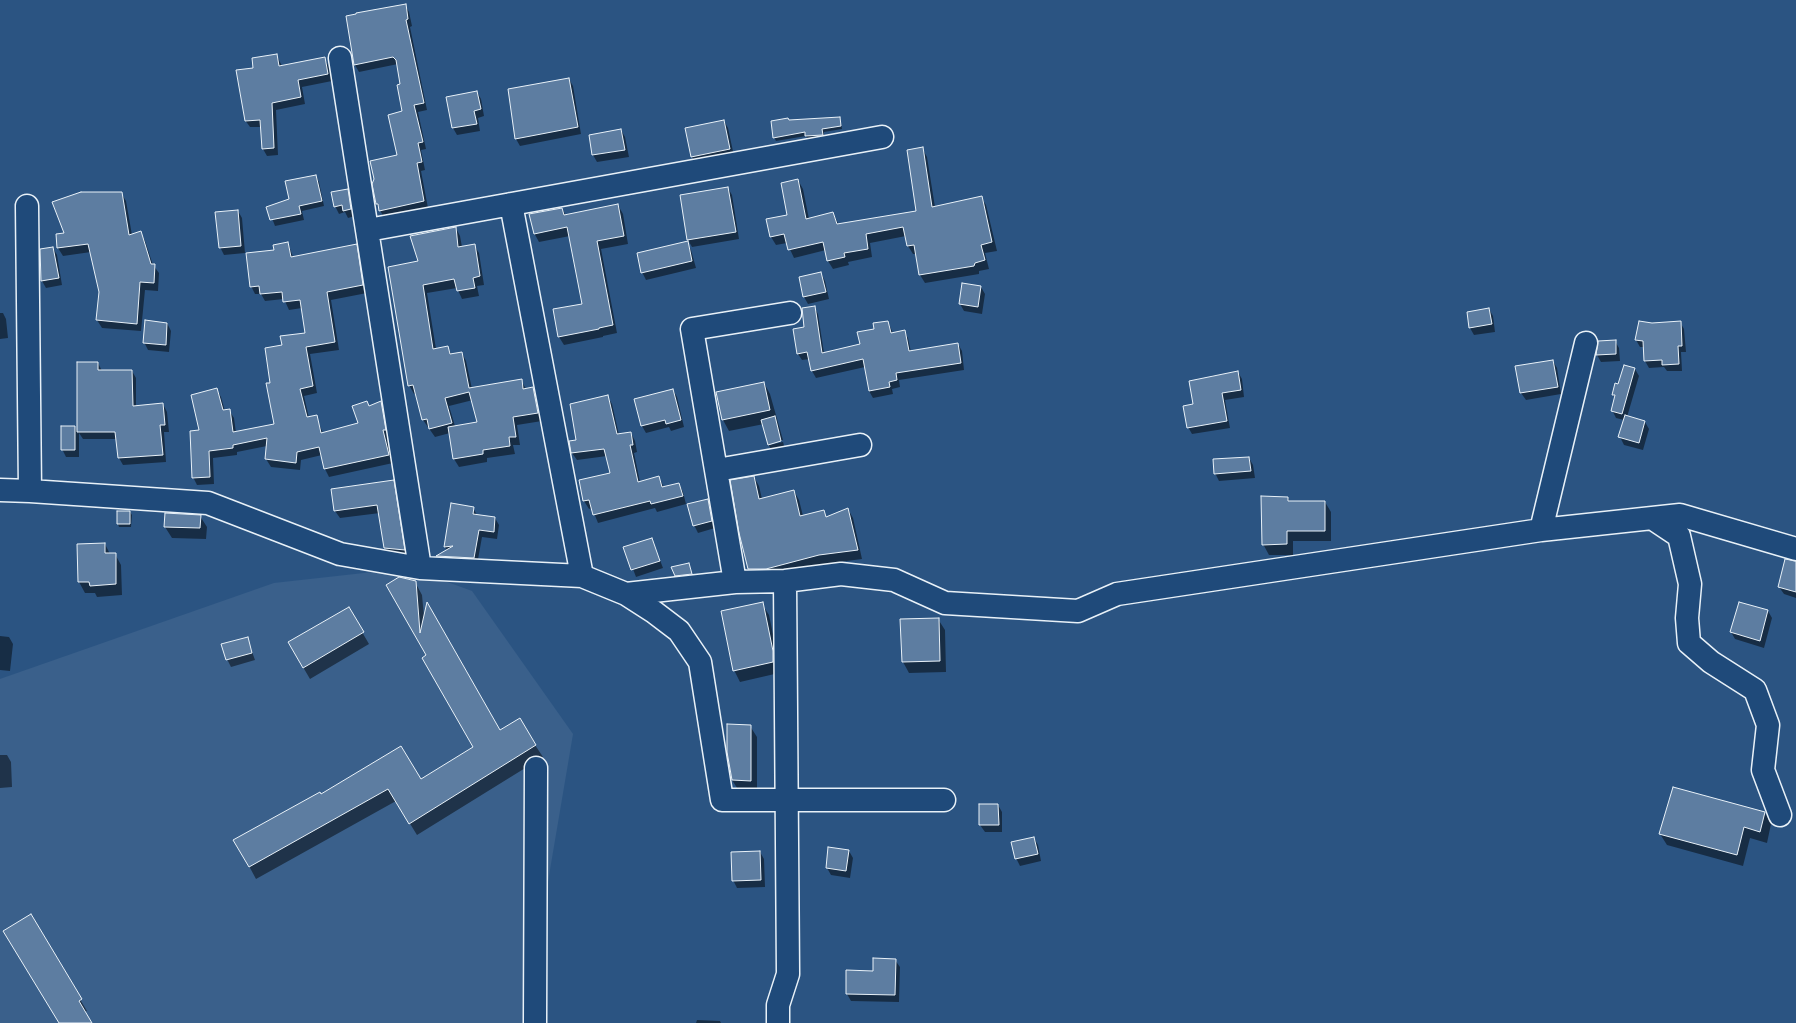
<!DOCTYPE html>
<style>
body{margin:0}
canvas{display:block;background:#2b5482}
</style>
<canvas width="1796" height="1023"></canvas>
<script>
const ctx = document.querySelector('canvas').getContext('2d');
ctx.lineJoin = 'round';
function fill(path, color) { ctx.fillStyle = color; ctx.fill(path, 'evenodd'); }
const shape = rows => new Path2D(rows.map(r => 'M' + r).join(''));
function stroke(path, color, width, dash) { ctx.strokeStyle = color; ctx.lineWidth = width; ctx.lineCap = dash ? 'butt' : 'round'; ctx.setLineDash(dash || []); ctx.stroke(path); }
const built = shape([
 [409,568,472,591,573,734,524,1023,0,1023,0,679,274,583]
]);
const shadow = shape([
 [405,5,409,12,412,26,410,27,427,110,418,112,426,149,421,150,425,170,421,171,428,208,384,218,377,204,373,184,398,156,403,112,398,64,359,72,355,65],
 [277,56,282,66,324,58,328,65,332,81,302,87,305,104,276,110,278,155,267,156,263,149,262,127,250,127,245,120,254,68],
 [569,79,573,86,581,134,520,146,516,139,513,124],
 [477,92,481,99,484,116,478,118,480,131,457,135,453,128,447,98],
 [840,118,842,129,824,132,824,138,808,139,806,136,776,141,774,137,789,121],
 [724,121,728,128,734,156,696,164,692,157],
 [621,130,625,137,629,157,597,162,593,155,590,135],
 [922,148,927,157,935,207,981,197,986,205,997,251,985,253,989,269,979,271,979,274,925,283,920,275,916,254,913,254,908,246,906,236,870,243,872,257,848,262,849,265,833,269,828,261,826,250,794,258,787,243,776,245,771,237,788,216,798,180,803,189,809,219,833,213,839,225,917,212],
 [316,176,319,182,324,206,302,211,304,220,275,226,268,208,290,200],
 [728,188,732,195,739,239,692,247,688,240,681,196],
 [347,190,352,198,355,216,348,218,345,212,339,214,335,206],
 [121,193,126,201,132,235,141,233,145,241,153,265,159,273,158,291,145,290,141,331,102,328,97,320,100,292,91,252,63,256,58,248,65,234],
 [618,205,623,214,628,244,601,249,617,333,603,336,603,337,564,345,559,337,583,305,570,236,539,242,534,233,562,209,566,215],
 [238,211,242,218,245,253,224,255,220,247],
 [456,228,460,236,462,247,474,245,479,253,484,285,477,286,479,296,462,299,457,288,427,293,436,349,447,347,452,355,462,353,466,361,472,389,521,380,526,389,533,388,538,397,542,421,517,425,520,445,513,445,515,454,487,458,487,462,459,467,454,459,450,433,435,437,423,420,416,393,414,394,409,385,419,262],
 [473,400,479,422,455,426,449,406],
 [288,243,293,257,356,245,360,253,367,293,331,300,339,350,310,354,317,393,304,396,309,418,316,417,323,433,360,424,369,407,381,403,385,410,389,438,387,438,393,463,329,477,325,469,322,455,301,460,300,470,271,467,266,459,267,446,237,452,237,455,213,458,214,484,197,485,193,477,201,431,217,390,221,397,225,411,229,410,234,418,236,433,275,425,272,383,283,346,306,333,302,308,289,310,284,299,265,301,261,294,255,294,251,286,276,251],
 [687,243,691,250,696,268,646,280,642,272],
 [53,248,57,255,62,285,46,288,42,281,41,250],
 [821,273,825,281,829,299,808,304,804,297],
 [981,287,985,294,982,314,964,311,960,304],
 [814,307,818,314,824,353,861,345,875,330,888,322,893,333,904,331,908,338,911,352,958,344,962,351,964,370,899,380,900,387,892,389,893,394,873,398,869,391,865,367,816,378,812,371,810,359,802,360,798,354],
 [1489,309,1493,316,1495,332,1474,335,1470,328],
 [0,313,3,313,6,319,8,338,0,339],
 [1680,322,1684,329,1686,352,1681,352,1682,371,1667,371,1664,367,1649,368,1645,361,1644,347,1640,347,1636,340,1652,324],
 [167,323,171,331,169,352,148,350,144,342],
 [1615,341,1619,348,1620,361,1601,362,1597,355],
 [1553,361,1557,368,1561,394,1526,400,1521,393],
 [78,363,98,363,102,371,132,371,136,378,136,407,163,404,167,412,169,432,164,432,166,462,123,465,119,458,117,439,83,439,79,433,79,457,66,457,62,449,75,427,78,434],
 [1624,366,1635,369,1639,376,1627,417,1645,422,1649,429,1643,450,1624,445,1620,437,1624,420,1616,418,1612,410,1615,398,1613,395,1619,385],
 [1238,372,1242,379,1244,397,1225,400,1230,428,1192,434,1188,427,1194,405,1211,378,1211,376],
 [764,383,770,394,783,440,769,443,769,445,783,442,785,449,773,452,768,444,764,424,729,431,723,420,717,393],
 [673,390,677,397,684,427,671,431,669,427,646,433,642,426,636,399],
 [607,396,612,404,619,435,631,433,635,441,637,452,634,453,640,482,659,478,664,487,679,484,683,492,686,504,657,512,655,508,598,523,592,508,589,509,584,501,580,480,611,474,607,456,577,460,572,453,577,441],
 [1249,458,1253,465,1255,478,1219,481,1215,473],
 [754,477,759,486,762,499,794,491,799,500,803,516,824,511,827,518,848,509,853,518,862,559,824,564,771,578,755,578,749,569],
 [393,481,397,489,408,557,389,555,385,548,380,513,340,518,335,511,332,489],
 [1288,498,1290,502,1325,502,1331,512,1331,541,1293,541,1293,555,1269,555,1263,544],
 [708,500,712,507,715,528,698,533,694,525],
 [452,504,473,508,477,515,495,518,499,525,497,539,482,537,477,565,441,563,437,557,447,551,445,547],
 [130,512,132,515,131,527,119,527,118,524],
 [200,516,207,527,206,539,172,538,165,527],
 [652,539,663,568,636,577,625,548],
 [105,544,110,554,115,554,121,565,122,595,97,597,95,593,85,593,79,582],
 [1796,562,1796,598,1784,594,1779,587],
 [688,564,695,581,680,583,676,576],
 [415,582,422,595,424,617,500,731,535,745,543,757,417,835,396,801,256,879,235,840,321,795,420,781,474,747,427,656,387,585],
 [762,604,769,615,779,663,779,673,740,682,734,670],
 [348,608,369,644,310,679,289,643],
 [1768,611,1772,618,1764,648,1735,639,1731,632],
 [938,619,945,630,946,672,909,673,903,662],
 [0,636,9,637,13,644,10,671,0,670],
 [247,638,255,660,231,667,227,659],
 [750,726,757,737,757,792,739,791,732,780],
 [0,755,7,755,11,762,12,787,0,788],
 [1674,788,1765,813,1771,824,1767,843,1750,838,1743,866,1667,845,1660,834],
 [980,805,998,805,1002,812,1002,832,985,832,980,825],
 [1034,838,1038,845,1041,861,1020,866,1016,858],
 [849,851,853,858,850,878,831,875,827,868],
 [760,852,764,859,765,887,737,888,733,880],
 [30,916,87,1011,85,1012,91,1023,60,1023],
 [895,960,900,967,899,1002,851,1001,847,994,874,972],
 [697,1020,720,1021,721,1023,696,1023]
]);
const building = shape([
 [406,4,408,19,406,20,424,103,414,105,423,142,418,143,422,162,417,163,424,201,379,211,378,204,376,204,372,184,374,179,370,161,397,155,388,115,402,111,397,85,400,84,396,60,393,57,354,65,346,16,356,14,356,13,406,4],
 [277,54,279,66,325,57,328,74,298,80,301,97,272,103,274,148,262,149,260,120,245,121,236,70,253,68,252,58,277,54],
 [569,78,578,127,515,139,508,89,569,78],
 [477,91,481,109,474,111,477,124,452,128,446,97,477,91],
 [840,117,841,126,822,129,823,135,805,136,805,132,773,138,771,121,788,118,789,120,840,117],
 [724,120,730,149,691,157,685,128,724,120],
 [621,129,625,150,592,155,589,135,621,129],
 [923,147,932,207,982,196,992,242,981,245,985,260,975,263,974,266,919,275,914,245,907,246,903,227,866,234,868,249,844,253,845,257,827,261,823,242,788,250,784,234,770,237,766,219,787,215,781,183,798,179,806,219,833,212,837,224,916,211,907,150,923,147],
 [316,175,322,201,299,206,301,214,270,220,266,207,289,199,285,181,316,175],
 [728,187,736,232,687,240,680,195,728,187],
 [348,189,351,209,343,211,342,205,334,207,331,192,348,189],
 [81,192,122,192,129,235,141,231,151,264,155,264,154,283,140,282,137,324,96,320,99,292,88,244,57,248,56,234,64,233,52,202,81,192],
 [618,204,624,236,597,241,613,325,599,328,599,329,558,337,553,309,582,304,567,227,534,234,529,214,562,208,564,215,618,204],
 [238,210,241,246,219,248,215,212,238,210],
 [456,227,458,247,475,244,480,276,473,278,475,288,457,291,454,279,423,285,433,349,448,346,450,354,462,352,469,388,522,379,523,389,533,387,538,413,513,417,516,437,509,437,510,446,483,450,483,454,453,459,448,427,477,422,469,392,445,398,452,423,429,429,427,419,422,420,413,385,408,386,388,267,418,261,410,236,456,227],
 [688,241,692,261,641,273,637,253,688,241],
 [288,242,291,257,357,244,363,285,327,292,335,342,306,347,313,386,300,389,307,417,317,415,321,433,358,423,352,406,367,401,369,406,381,401,386,430,383,430,389,455,324,469,319,447,297,452,296,463,265,459,267,438,233,445,233,448,209,451,210,477,192,478,190,431,199,430,191,395,217,388,223,410,230,409,233,432,274,424,266,383,270,383,265,348,282,345,280,336,305,333,300,300,283,302,282,292,260,294,259,286,250,287,246,253,274,250,273,245,288,242],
 [53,247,59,278,41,281,40,249,53,247],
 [821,272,826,292,803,297,799,277,821,272],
 [962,283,981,286,978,307,959,304,962,283],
 [815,306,822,353,860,344,857,332,874,329,873,323,888,321,891,333,905,330,909,351,958,343,961,363,896,373,897,380,889,382,890,387,869,391,863,359,811,371,807,352,797,354,793,329,804,327,802,308,815,306],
 [1489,308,1492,324,1469,328,1467,312,1489,308],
 [145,320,167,323,166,345,143,343,145,320],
 [1639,321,1652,323,1681,321,1682,346,1678,346,1679,364,1662,365,1662,360,1644,361,1643,341,1635,340,1639,321],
 [1616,340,1616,354,1596,355,1598,341,1616,340],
 [1553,360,1558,387,1520,393,1515,366,1553,360],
 [77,362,98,362,98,370,132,370,133,406,163,403,165,425,160,425,163,455,118,458,115,432,77,432,77,362],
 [1624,365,1635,368,1622,414,1611,411,1615,395,1612,395,1615,383,1618,384,1624,365],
 [1238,371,1241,390,1222,393,1227,421,1187,428,1183,406,1193,404,1189,381,1238,371],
 [764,382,770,410,722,420,716,392,764,382],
 [673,389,681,420,666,424,665,420,641,426,634,399,673,389],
 [608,395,617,434,631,432,633,445,630,445,638,482,659,476,662,487,679,483,683,496,651,504,650,501,593,515,589,500,583,501,579,480,610,473,604,449,571,453,569,441,576,440,570,404,608,395],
 [1625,415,1645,421,1639,443,1618,437,1625,415],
 [775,416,781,441,768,445,761,420,775,416],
 [61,426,75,426,75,450,61,450,61,426],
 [1249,457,1251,471,1214,474,1213,459,1249,457],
 [754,476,759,499,794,490,800,516,824,510,826,517,848,508,858,550,819,555,766,569,748,569,739,533,730,480,754,476],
 [394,480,405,550,384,548,377,505,334,511,331,489,394,480],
 [1261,496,1288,497,1288,501,1325,501,1325,531,1287,531,1287,544,1262,545,1261,496],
 [708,499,712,521,693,526,687,504,708,499],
 [451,503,474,507,473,514,495,517,494,532,479,530,474,558,436,556,453,546,444,547,451,503],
 [117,511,130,511,130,524,117,524,117,511],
 [165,513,201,515,200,528,164,527,165,513],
 [652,538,660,561,631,570,623,547,652,538],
 [105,543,105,553,116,553,116,584,90,586,89,582,78,582,77,544,105,543],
 [1785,559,1796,561,1796,592,1778,587,1785,559],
 [689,563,692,574,675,576,671,567,689,563],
 [399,577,416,581,420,633,427,602,500,730,520,718,536,745,409,824,388,789,249,867,233,840,320,792,321,794,401,746,421,779,473,747,422,658,426,655,386,585,399,577],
 [763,602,773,651,773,662,733,671,721,611,763,602],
 [1739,602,1768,610,1760,641,1730,632,1739,602],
 [349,607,364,632,303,668,288,642,349,607],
 [939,618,940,661,902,662,900,619,939,618],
 [248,637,252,653,226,660,221,644,248,637],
 [727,724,751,725,751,781,732,780,727,752,727,724],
 [1673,787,1765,812,1760,832,1744,827,1737,855,1659,834,1673,787],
 [979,804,998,804,999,825,979,825,979,804],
 [1034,837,1038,854,1015,859,1011,842,1034,837],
 [828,847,849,850,846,871,826,868,828,847],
 [760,851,761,880,732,881,731,852,760,851],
 [31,914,82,999,79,1001,92,1023,59,1023,3,931,31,914],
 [873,958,896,959,895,995,846,994,846,970,873,971,873,958]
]);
const minor = shape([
 [340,58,420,568],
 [511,204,582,576],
 [27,206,30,491],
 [368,230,882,137],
 [717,470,860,445],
 [0,490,30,491,208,503,340,554,420,568,582,576,626,594,735,582,785,581,841,574,894,580,945,603,1078,611,1117,594,1541,530,1680,515,1796,549],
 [1652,518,1679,536,1690,584,1687,618,1689,643,1711,662,1755,690,1768,725,1763,770,1780,815],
 [1541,530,1586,343],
 [735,582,692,329,790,313],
 [626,594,654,612,679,631,700,662,722,800,944,800],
 [535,1023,536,768],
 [778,1023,778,1005,788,974,785,581]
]);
fill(built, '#3a608b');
fill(shadow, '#0007');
fill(building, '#5d7da1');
stroke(building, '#e8f1f8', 1);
stroke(minor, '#e8f1f8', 25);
stroke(minor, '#1f4a7a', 22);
</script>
